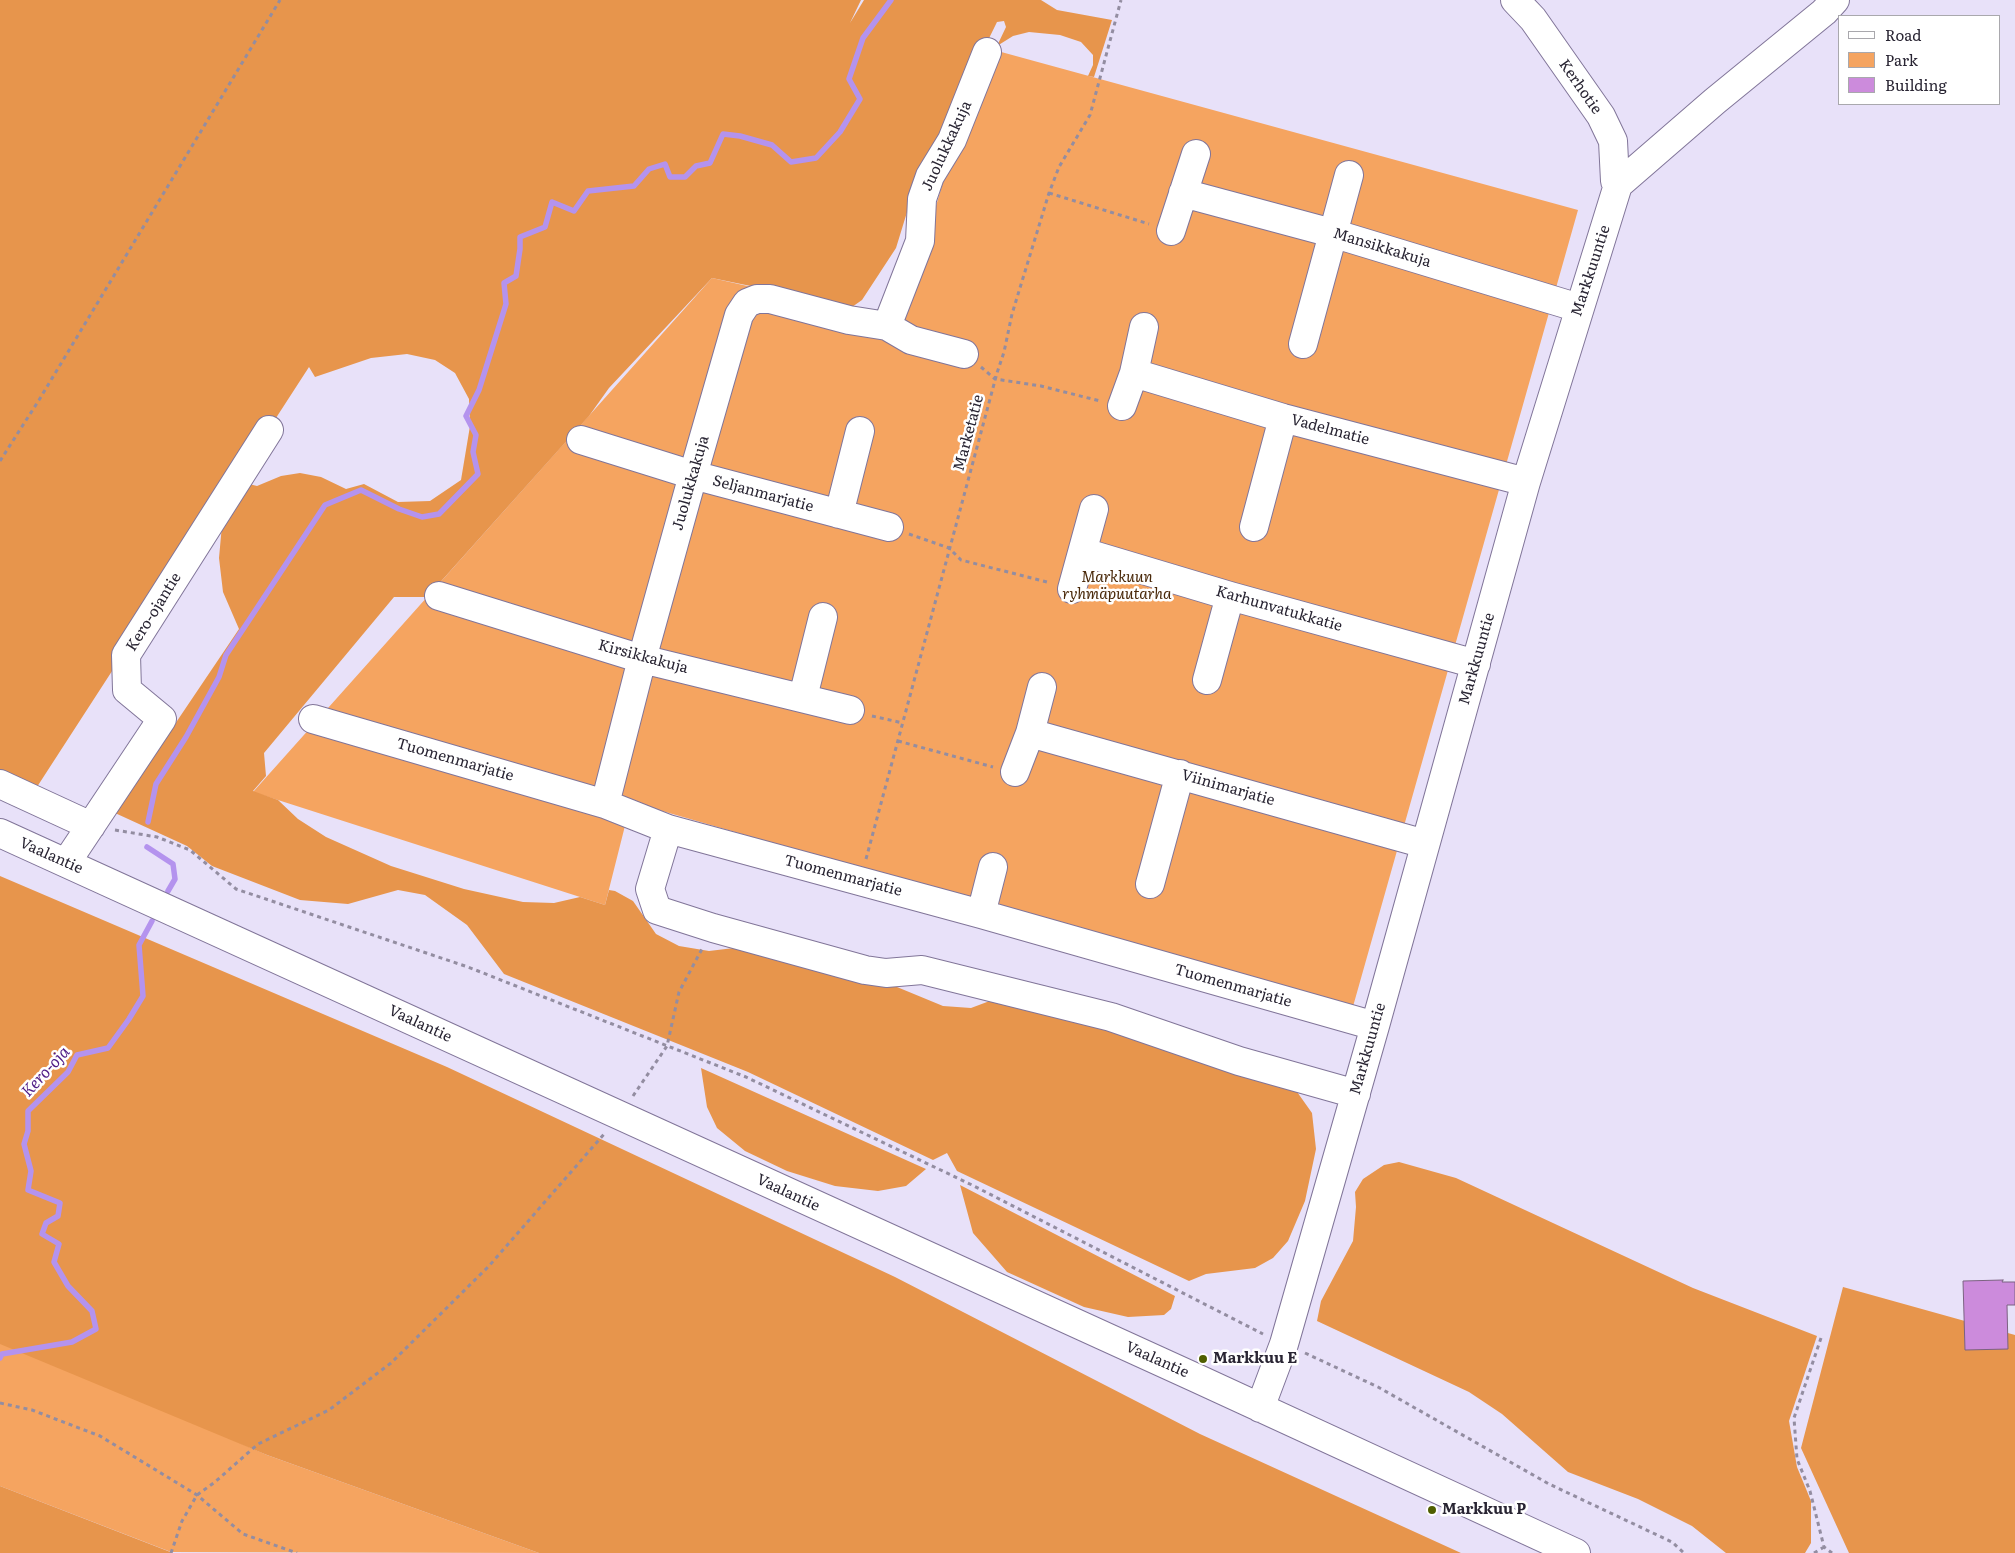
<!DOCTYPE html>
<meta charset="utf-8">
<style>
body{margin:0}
#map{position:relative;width:2015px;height:1553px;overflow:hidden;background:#e8e1f9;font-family:Literata,serif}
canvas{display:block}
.legend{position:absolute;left:1838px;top:15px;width:162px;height:90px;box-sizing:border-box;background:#fff;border:1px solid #a9a8ad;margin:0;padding:6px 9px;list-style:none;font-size:15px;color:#292533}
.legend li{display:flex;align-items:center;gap:10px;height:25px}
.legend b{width:25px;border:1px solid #a9a8ad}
</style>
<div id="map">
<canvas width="2015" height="1553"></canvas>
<ul class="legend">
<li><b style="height:6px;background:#fff"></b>Road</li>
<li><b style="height:14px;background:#f5a460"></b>Park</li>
<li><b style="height:14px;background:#cc8bdc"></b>Building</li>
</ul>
</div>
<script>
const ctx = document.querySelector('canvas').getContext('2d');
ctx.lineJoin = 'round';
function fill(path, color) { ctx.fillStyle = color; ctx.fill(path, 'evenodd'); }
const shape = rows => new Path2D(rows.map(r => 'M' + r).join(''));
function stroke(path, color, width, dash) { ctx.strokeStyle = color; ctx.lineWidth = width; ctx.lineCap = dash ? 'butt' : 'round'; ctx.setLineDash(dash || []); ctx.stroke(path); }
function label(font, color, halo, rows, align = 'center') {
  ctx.font = font + ' Literata,serif'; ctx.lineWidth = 5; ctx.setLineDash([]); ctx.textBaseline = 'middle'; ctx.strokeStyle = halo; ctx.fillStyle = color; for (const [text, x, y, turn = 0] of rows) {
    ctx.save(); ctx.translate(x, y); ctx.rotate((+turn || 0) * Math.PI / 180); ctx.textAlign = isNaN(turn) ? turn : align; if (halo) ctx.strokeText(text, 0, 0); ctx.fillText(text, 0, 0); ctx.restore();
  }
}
const green = shape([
 [983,47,1578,210,1352,1010,631,802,605,905,253,792,712,278,902,321],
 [0,1337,267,1455,539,1553,171,1552,0,1486]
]);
const forest = shape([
 [0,0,861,0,850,23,864,0,1041,0,1057,10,1112,20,1094,77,1088,76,1093,65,1093,55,1081,42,1060,35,1029,32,1013,36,997,46,1006,27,1004,21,997,22,942,134,919,173,896,248,862,300,852,307,712,278,609,388,589,416,427,597,394,597,264,753,266,776,253,791,278,800,298,819,326,837,391,866,464,889,523,902,554,903,580,897,605,905,609,890,615,891,633,901,656,934,679,946,709,951,751,946,880,980,943,1006,971,1008,995,999,1107,1028,1295,1089,1312,1113,1316,1149,1305,1201,1288,1241,1273,1258,1255,1268,1206,1274,1189,1281,957,1171,947,1153,933,1160,748,1072,504,974,467,925,425,895,398,890,348,904,300,900,212,866,187,846,115,813,239,629,223,592,219,558,222,525,249,484,257,486,281,476,300,473,321,477,346,489,364,484,398,502,430,501,461,480,470,426,469,399,455,373,435,360,407,354,371,358,315,377,309,367,35,790,0,769],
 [0,876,447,1067,895,1277,1200,1434,1461,1553,539,1553,267,1455,0,1344],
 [701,1068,926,1169,906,1186,878,1191,835,1186,787,1171,745,1151,717,1128,707,1107],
 [1399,1162,1456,1178,1693,1288,1817,1336,1789,1421,1797,1467,1811,1501,1811,1543,1805,1553,1726,1553,1692,1526,1638,1499,1568,1472,1502,1414,1469,1392,1317,1321,1321,1301,1353,1241,1356,1207,1355,1192,1363,1179,1384,1165],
 [960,1185,1175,1296,1171,1309,1164,1315,1128,1317,1084,1307,1007,1272,973,1233],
 [1843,1287,2015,1335,2015,1553,1849,1553,1801,1448],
 [0,1486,173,1553,0,1553]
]);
const stream = shape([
 [148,822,156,784,186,737,219,677,226,655,325,505,361,490,399,509,422,517,439,514,478,474,473,452,476,435,466,416,479,390,506,304,504,283,516,276,520,249,520,237,545,227,552,202,574,211,588,191,634,186,649,169,665,164,670,177,685,177,696,166,710,163,723,134,740,136,772,145,791,162,816,158,840,132,860,99,849,79,863,38,891,0],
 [147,847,173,864,175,879,168,891],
 [0,1358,2,1354,72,1342,96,1329,92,1311,68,1286,54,1262,59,1244,42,1234,46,1223,58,1216,60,1203,28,1190,31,1171,24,1144,28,1131,28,1111,68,1072,77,1055,108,1048,129,1019,143,996,139,945,152,921]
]);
const building = shape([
 [2003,1280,2002,1282,2015,1282,2015,1305,2007,1305,2008,1349,1965,1350,1963,1281,2003,1280]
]);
const path = shape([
 [1049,193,1149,224],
 [981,367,995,379,1041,386,1100,401],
 [0,461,39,400,280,0],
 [909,534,949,548,961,560,1047,582,1050,581],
 [872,716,903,723],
 [898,741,993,767],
 [115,830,157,837,190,850,236,889,468,967,746,1077,972,1185,1263,1334],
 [866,859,997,373,1004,352,1012,314,1049,193,1059,167,1090,115,1121,0],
 [633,1096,667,1046,679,992,703,947],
 [1821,1338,1794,1418,1797,1459,1810,1491,1824,1547,1832,1553],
 [1305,1353,1378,1387,1549,1484,1672,1542,1684,1553],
 [0,1403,32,1410,100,1436,197,1495,243,1534,297,1553],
 [171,1553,182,1521,197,1495,215,1482,258,1444,329,1410,391,1363,489,1266,605,1133],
 [1814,1553,1824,1547]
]);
const minor = shape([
 [1515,0,1533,19,1601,116,1613,141,1615,181,1618,185],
 [1183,193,1332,233,1579,308],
 [1171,231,1196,154],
 [887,326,920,241,922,199,930,176,952,140,987,52],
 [1303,344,1349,175],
 [1134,373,1283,418,1526,482],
 [1122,406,1134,373,1144,327],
 [581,440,693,475,889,527],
 [839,514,860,431],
 [1254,527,1283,418],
 [1083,552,1230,596,1476,664],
 [1072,589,1094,509],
 [439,596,642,659,850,710],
 [1207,680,1230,596],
 [803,697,823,617],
 [313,719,605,804,668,829,981,914,1375,1026],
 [1030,733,1425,844],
 [1015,772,1030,733,1042,687],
 [0,784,91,826],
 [605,804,642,659,693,475,739,315,747,303,757,299,770,299,849,320,887,326,911,340,964,354],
 [668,829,650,889,657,910,713,928,865,970,886,973,922,970,1111,1017,1239,1061,1356,1094],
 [0,833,1194,1377,1576,1553],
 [66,863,162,719,127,690,126,655,269,430],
 [1150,884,1180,774],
 [981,914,993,867],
 [1260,1408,1284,1344,1375,1026,1526,482,1618,185,1715,101,1824,12,1835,0]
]);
const markers = [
 [1203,1359,5,"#4f5e00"],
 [1432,1510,5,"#4f5e00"]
];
const streetNames = [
 ["Kerhotie",1580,87,55],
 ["Juolukkakuja",947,146,-65],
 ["Mansikkakuja",1382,248,17],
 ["Markkuuntie",1591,271,-72],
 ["Vadelmatie",1330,430,15],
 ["Marketatie",969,433,-75],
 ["Juolukkakuja",691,483,-74],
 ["Seljanmarjatie",763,494,15],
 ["Karhunvatukkatie",1279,609,16],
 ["Kero-ojantie",154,612,-58],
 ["Kirsikkakuja",643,657,15],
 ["Markkuuntie",1477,659,-74],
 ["Tuomenmarjatie",455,760,16],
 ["Viinimarjatie",1228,788,16],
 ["Vaalantie",51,856,24],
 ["Tuomenmarjatie",843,876,15],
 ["Tuomenmarjatie",1233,986,16],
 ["Vaalantie",420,1024,25],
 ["Markkuuntie",1368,1049,-74],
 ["Vaalantie",788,1193,25],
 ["Vaalantie",1157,1360,24]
];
const parkNames = [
 ["Markkuun",1117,578],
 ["ryhmäpuutarha",1117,595]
];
const poiNames = [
 ["Markkuu E",1213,1359],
 ["Markkuu P",1442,1510]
];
const waterNames = [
 ["Kero-oja",46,1072,-47]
];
fill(green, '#f5a460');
fill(forest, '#e7954c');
stroke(stream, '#b493ee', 5.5);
fill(building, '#cc8bdc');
stroke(building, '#7b6281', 1);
stroke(minor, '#817599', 30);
stroke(path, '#938da1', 3, [4, 4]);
stroke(minor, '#fff', 28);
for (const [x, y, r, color] of markers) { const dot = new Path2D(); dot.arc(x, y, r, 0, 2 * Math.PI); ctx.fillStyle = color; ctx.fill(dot); stroke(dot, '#fff', 2); }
label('15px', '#292533', '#fff', streetNames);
label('italic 15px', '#492809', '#fff', parkNames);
label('bold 15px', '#292533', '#fff', poiNames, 'left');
label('italic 16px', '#4f1c86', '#fff', waterNames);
</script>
